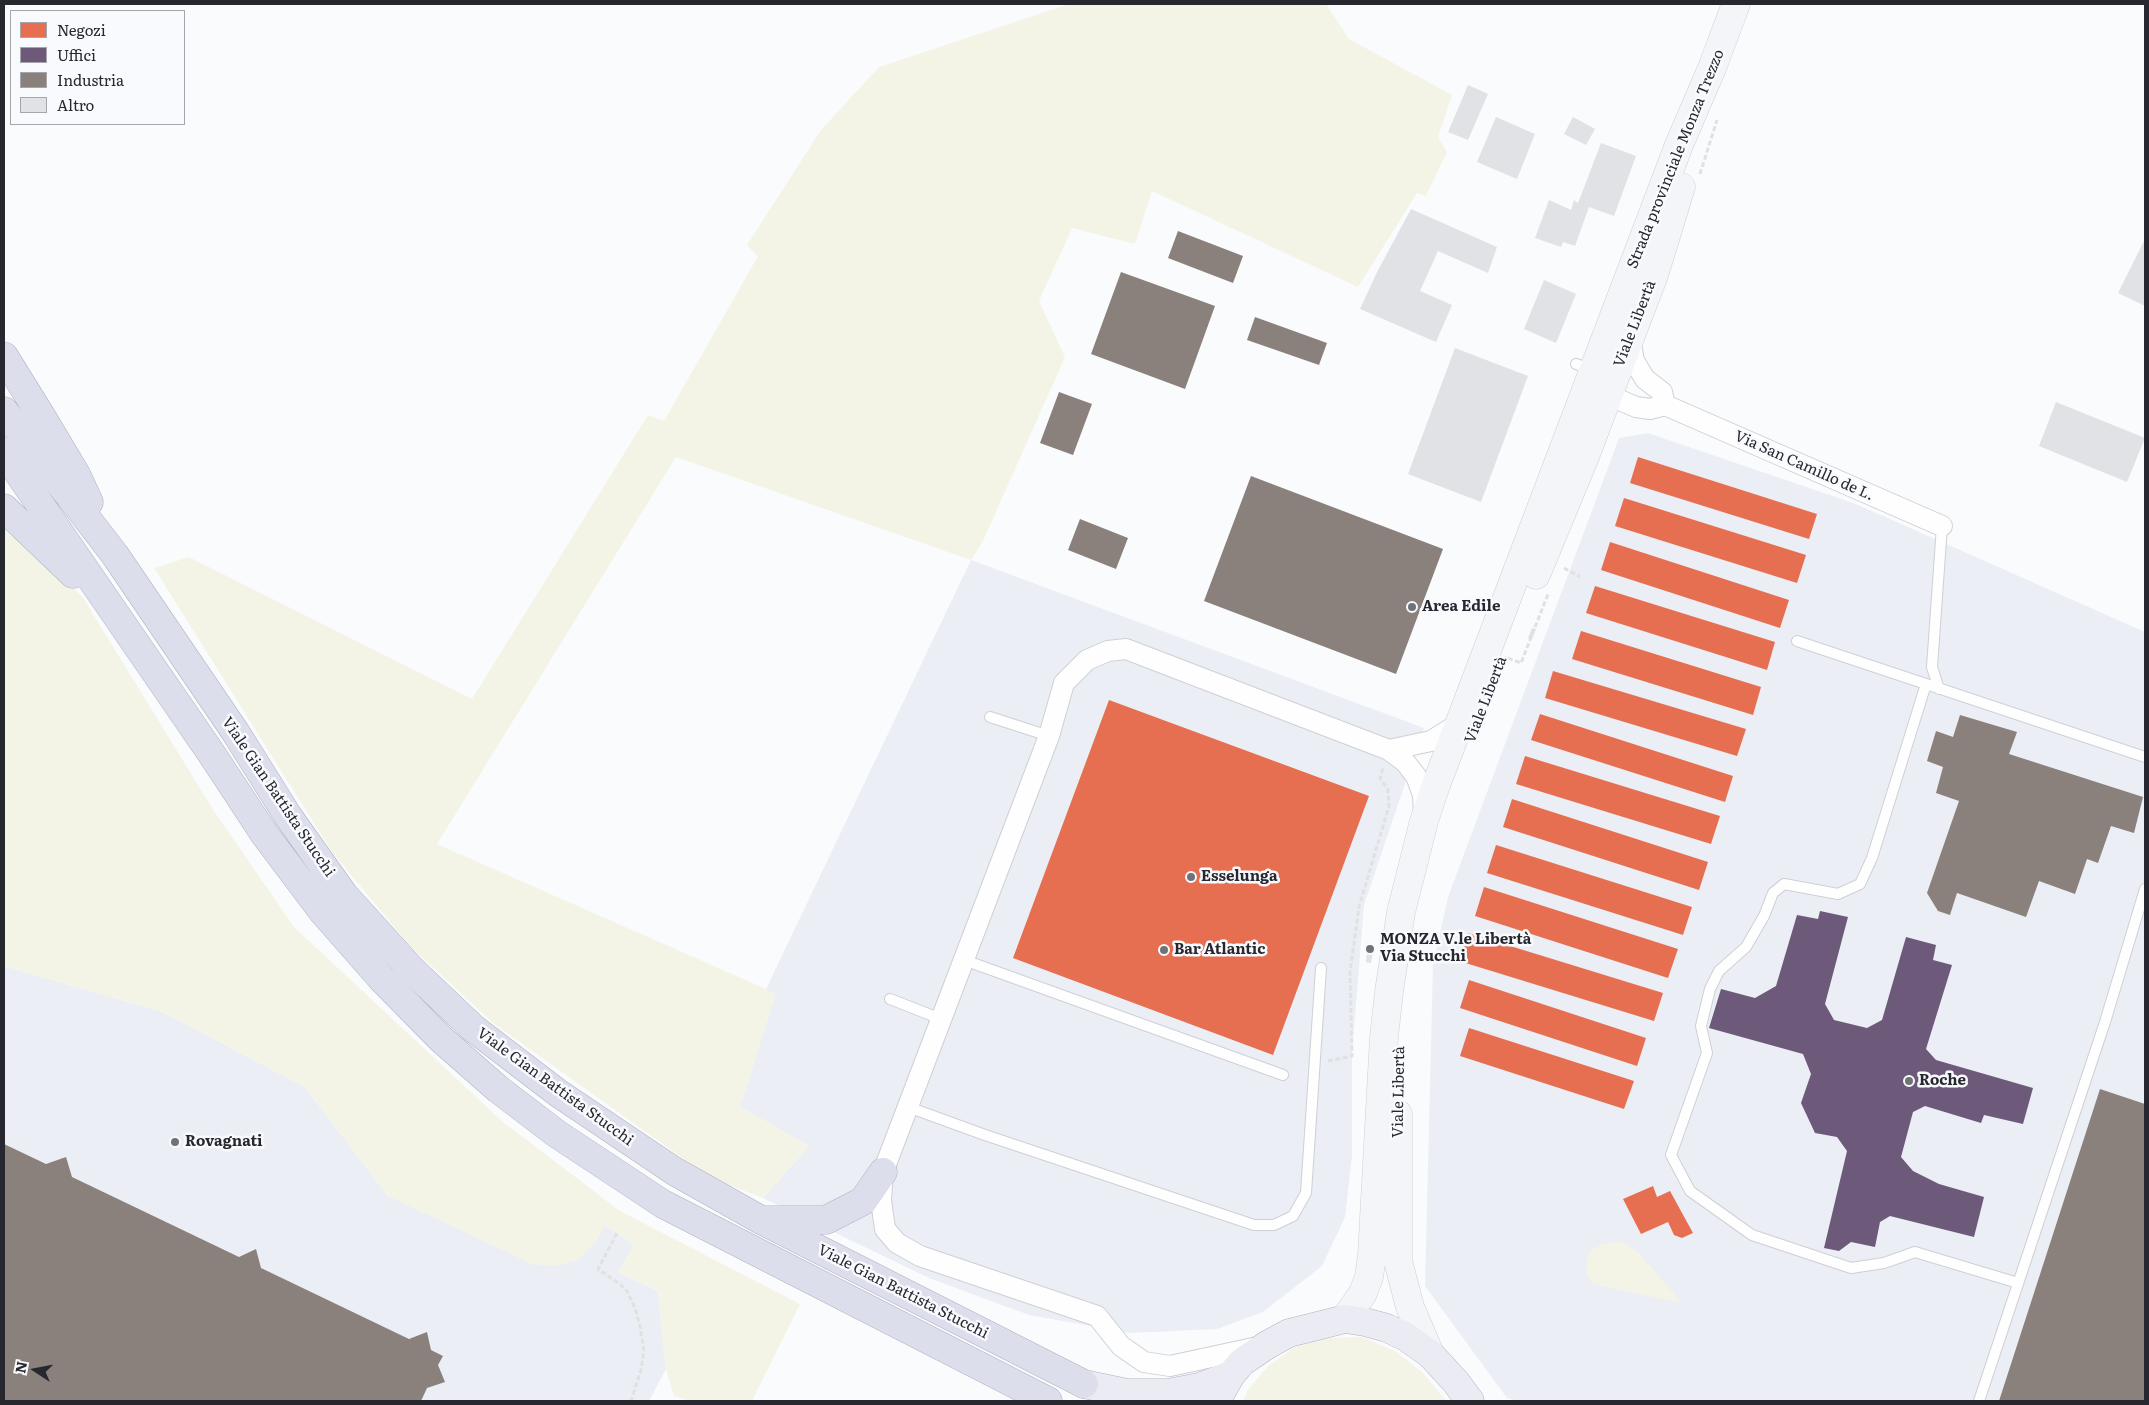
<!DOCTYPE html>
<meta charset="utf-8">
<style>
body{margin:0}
#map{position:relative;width:2149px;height:1405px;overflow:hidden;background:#fafbfd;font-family:Literata,serif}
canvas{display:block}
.frame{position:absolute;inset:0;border:5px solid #27282f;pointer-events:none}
.legend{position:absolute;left:10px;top:10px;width:175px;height:115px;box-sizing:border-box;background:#f9fafe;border:1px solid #a5a6ab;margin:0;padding:6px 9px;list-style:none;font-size:15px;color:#27282f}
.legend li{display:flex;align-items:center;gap:10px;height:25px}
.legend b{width:25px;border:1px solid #a5a6ab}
.north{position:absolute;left:10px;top:1345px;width:50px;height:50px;-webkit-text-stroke:4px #f9fafe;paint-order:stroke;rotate:281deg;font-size:14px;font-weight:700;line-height:20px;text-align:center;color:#27282f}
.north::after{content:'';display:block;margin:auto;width:18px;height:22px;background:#27282f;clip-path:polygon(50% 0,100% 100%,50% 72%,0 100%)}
</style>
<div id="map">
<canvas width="2149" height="1405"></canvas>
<div class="frame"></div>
<ul class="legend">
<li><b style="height:14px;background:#e76f51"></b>Negozi</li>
<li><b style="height:14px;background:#6d597a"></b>Uffici</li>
<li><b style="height:14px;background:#8a817c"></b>Industria</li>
<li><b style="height:14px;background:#e0e2e6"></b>Altro</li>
</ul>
<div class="north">N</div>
</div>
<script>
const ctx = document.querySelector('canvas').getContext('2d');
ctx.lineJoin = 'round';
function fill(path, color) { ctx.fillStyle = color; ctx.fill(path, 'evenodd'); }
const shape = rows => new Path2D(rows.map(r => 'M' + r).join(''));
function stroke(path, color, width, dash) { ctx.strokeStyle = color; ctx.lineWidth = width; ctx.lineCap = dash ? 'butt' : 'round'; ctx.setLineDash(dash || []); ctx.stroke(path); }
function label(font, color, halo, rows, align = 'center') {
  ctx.font = font + ' Literata,serif'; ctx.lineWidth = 5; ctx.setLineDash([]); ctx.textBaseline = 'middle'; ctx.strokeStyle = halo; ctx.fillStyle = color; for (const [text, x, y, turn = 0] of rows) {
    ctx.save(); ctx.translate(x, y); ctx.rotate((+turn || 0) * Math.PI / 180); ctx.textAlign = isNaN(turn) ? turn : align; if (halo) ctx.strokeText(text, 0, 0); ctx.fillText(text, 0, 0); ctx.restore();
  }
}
const built = shape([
 [1648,433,1856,504,2145,632,2145,1401,1515,1401,1507,1398,1425,1286,1433,965,1448,897,1619,438],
 [971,560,1424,728,1364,905,1352,1053,1352,1156,1345,1217,1322,1266,1263,1312,1217,1329,1130,1333,1029,1315,929,1278,763,1198,809,1146,740,1107,775,995,766,989],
 [4,966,163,1012,305,1087,388,1196,595,1243,605,1225,634,1245,618,1272,658,1291,666,1369,649,1401,4,1401]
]);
const green = shape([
 [1069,4,1326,4,1349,39,1452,95,1438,137,1447,152,1426,196,1417,193,1358,287,1152,191,1135,244,1072,228,1039,301,1065,357,983,541,971,560,676,457,437,844,766,989,775,995,740,1107,809,1146,763,1198,709,1177,493,1023,410,946,332,852,154,568,189,557,472,699,648,415,664,421,758,256,747,245,821,130,879,67],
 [4,529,82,596,212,808,294,927,503,1122,620,1211,800,1304,752,1401,691,1401,674,1396,666,1369,658,1291,618,1272,634,1245,605,1225,595,1243,579,1259,556,1266,532,1264,388,1196,305,1087,163,1012,4,966],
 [1622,1242,1637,1251,1681,1302,1666,1300,1593,1284,1588,1277,1586,1264,1590,1251,1603,1244],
 [1362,1337,1395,1351,1421,1371,1447,1401,1243,1401,1248,1390,1268,1366,1298,1345,1327,1338]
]);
const shops = shape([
 [1638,457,1817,514,1809,539,1630,483],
 [1624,498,1806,555,1797,583,1615,526],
 [1610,542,1789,600,1780,628,1601,570],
 [1595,586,1775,642,1767,670,1586,613],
 [1581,631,1761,687,1753,715,1572,659],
 [1553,671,1746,729,1737,756,1545,698],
 [1109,700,1369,796,1273,1055,1013,958],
 [1540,714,1733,776,1725,802,1531,740],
 [1525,756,1720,816,1711,844,1516,784],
 [1512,799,1708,862,1699,890,1503,827],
 [1496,845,1692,907,1683,935,1487,873],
 [1484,887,1678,949,1668,978,1475,916],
 [1468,933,1663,993,1654,1021,1459,961],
 [1469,980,1646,1038,1637,1066,1460,1008],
 [1469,1028,1634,1081,1624,1109,1460,1056],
 [1653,1186,1657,1197,1670,1191,1693,1233,1682,1238,1674,1235,1668,1222,1641,1234,1623,1199]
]);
const offices = shape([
 [1820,911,1848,917,1825,1004,1834,1020,1867,1028,1882,1020,1906,937,1936,945,1933,960,1952,965,1926,1049,1936,1060,2033,1088,2023,1124,1984,1115,1981,1123,1925,1106,1913,1112,1901,1157,1913,1171,1939,1184,1984,1197,1974,1237,1890,1216,1880,1222,1875,1247,1851,1242,1839,1251,1824,1248,1847,1151,1837,1137,1815,1133,1801,1103,1811,1074,1803,1054,1709,1028,1721,989,1755,998,1776,986,1797,915,1818,919]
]);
const industry = shape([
 [1178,231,1243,256,1233,283,1168,258],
 [1121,272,1215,306,1185,389,1091,354],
 [1255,317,1327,343,1319,365,1247,340],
 [1059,392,1092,404,1073,455,1040,443],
 [1251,476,1443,549,1396,674,1204,601],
 [1080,519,1128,538,1116,569,1068,550],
 [1960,715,2017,732,2009,754,2143,797,2134,833,2111,826,2098,863,2087,859,2075,894,2039,881,2026,917,1957,893,1950,915,1938,911,1927,893,1959,801,1936,793,1943,767,1927,761,1936,731,1953,737],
 [2100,1089,2145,1104,2145,1401,1999,1401],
 [4,1144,46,1164,66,1157,72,1177,239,1257,256,1249,261,1268,409,1339,427,1332,431,1350,443,1356,438,1365,445,1382,427,1388,421,1401,4,1401]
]);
const building = shape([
 [1468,85,1488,94,1468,140,1448,132],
 [1496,117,1535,134,1517,179,1477,162],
 [1573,117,1595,129,1586,145,1564,134],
 [1601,143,1636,156,1614,216,1589,207,1575,246,1563,242,1561,247,1535,238,1549,200,1571,210,1574,200,1578,203],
 [1411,209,1497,247,1488,273,1438,251,1420,291,1452,305,1436,342,1360,309,1377,272],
 [2145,239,2145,306,2118,293],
 [1544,280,1576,294,1556,343,1524,329],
 [1455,348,1528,376,1481,502,1408,474],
 [2056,402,2145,438,2127,482,2039,446],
 [1532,628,1536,629,1532,639,1528,638],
 [1367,951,1373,952,1371,963,1366,962]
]);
const path = shape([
 [1700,174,1717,120],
 [1564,568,1580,577],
 [1508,658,1521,663,1548,594],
 [1328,1061,1352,1056,1350,972,1359,907,1389,806,1388,790,1380,778,1383,768],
 [617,1233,598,1269,621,1285,627,1291,635,1308,640,1326,644,1351,641,1370,631,1401]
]);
const lane = shape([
 [1576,364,1593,370],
 [1797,641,2145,757],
 [1926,684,1872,858,1860,884,1838,894,1784,884,1773,893,1764,916,1746,947,1719,971,1710,989,1701,1026,1707,1053,1671,1155,1690,1191,1752,1235,1851,1268,1884,1263,1915,1252,2018,1283],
 [1939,689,1932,667,1942,526],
 [990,717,1049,736],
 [964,960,1283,1075],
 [890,999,941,1019],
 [908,1107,985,1135,1254,1225,1274,1225,1293,1216,1306,1193,1321,968],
 [1979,1401,2105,1022,2145,889]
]);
const street = shape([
 [1630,338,1634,361,1645,379,1662,392,1665,405],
 [1608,395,1636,407,1650,409,1665,405],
 [1665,405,1942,526],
 [1389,750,1431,741,1460,723],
 [1258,1347,1170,1366,1144,1362,1121,1346,1097,1316,920,1256,897,1243,885,1229,881,1200,883,1172,1049,736,1064,683,1087,660,1108,651,1126,649,1389,750,1405,762,1416,776,1423,795,1424,815]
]);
const secondary = shape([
 [1536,575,1584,459,1636,322,1654,275,1681,187],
 [1398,1114,1398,1261,1410,1307,1430,1354],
 [1345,1319,1363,1293,1369,1277,1372,1255,1384,1037,1389,992,1401,912,1424,821,1436,785,1679,145,1712,68,1736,4]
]);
const primary = shape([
 [1084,1384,1127,1393,1168,1393,1199,1387,1231,1375],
 [1216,1401,1231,1375,1242,1362,1267,1345,1289,1333,1345,1319,1365,1322,1387,1328,1406,1337,1430,1354,1455,1381,1470,1401]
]);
const highway = shape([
 [4,356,43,419,77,476,89,502],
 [4,411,115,555,236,733,288,816,344,895,411,969,473,1028,558,1093,674,1171,761,1220,1084,1384],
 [4,452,211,753,265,835,323,912,381,978,441,1039,498,1089,557,1134,663,1204,1048,1401],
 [4,508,73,574],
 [765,1220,826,1220,863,1201,883,1172]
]);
const markers = [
 [1412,607,5,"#717277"],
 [1191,877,5,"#717277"],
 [1370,949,5,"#717277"],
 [1164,950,5,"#717277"],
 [1909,1081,5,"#717277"],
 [175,1142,5,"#717277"]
];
const streetNames = [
 ["Strada provinciale Monza Trezzo",1676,159,-68],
 ["Viale Libertà",1635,324,-69],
 ["Via San Camillo de L.",1804,466,24],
 ["Viale Libertà",1486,700,-69],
 ["Viale Gian Battista Stucchi",278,797,56],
 ["Viale Gian Battista Stucchi",555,1087,36],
 ["Viale Libertà",1399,1092,-89],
 ["Viale Gian Battista Stucchi",903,1292,27]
];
const poiNames = [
 ["Area Edile",1422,607],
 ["Esselunga",1201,877],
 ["MONZA V.le Libertà",1380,940],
 ["Via Stucchi",1380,957],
 ["Bar Atlantic",1174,950],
 ["Roche",1919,1081],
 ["Rovagnati",185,1142]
];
fill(built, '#ebeef4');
fill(green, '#f4f4e6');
fill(shops, '#e76f51');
fill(offices, '#6d597a');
fill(industry, '#8a817c');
fill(building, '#e0e2e6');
stroke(lane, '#ced0d4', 12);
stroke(street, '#ced0d4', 22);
stroke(secondary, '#ced0d4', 29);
stroke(primary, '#b0b2c1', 29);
stroke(highway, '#b0b2c1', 29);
stroke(path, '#e0e1e1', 3, [5, 2.5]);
stroke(lane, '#fefeff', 10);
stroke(street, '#fefeff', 20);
stroke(secondary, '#f4f5f9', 28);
stroke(primary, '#eaebf3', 28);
stroke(highway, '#dcdeeb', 28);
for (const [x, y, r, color] of markers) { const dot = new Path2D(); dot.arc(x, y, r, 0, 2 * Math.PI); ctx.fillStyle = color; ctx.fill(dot); stroke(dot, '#f9fafe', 2); }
label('15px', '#27282f', '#f9fafe', streetNames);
label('bold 15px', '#27282f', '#f9fafe', poiNames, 'left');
</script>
